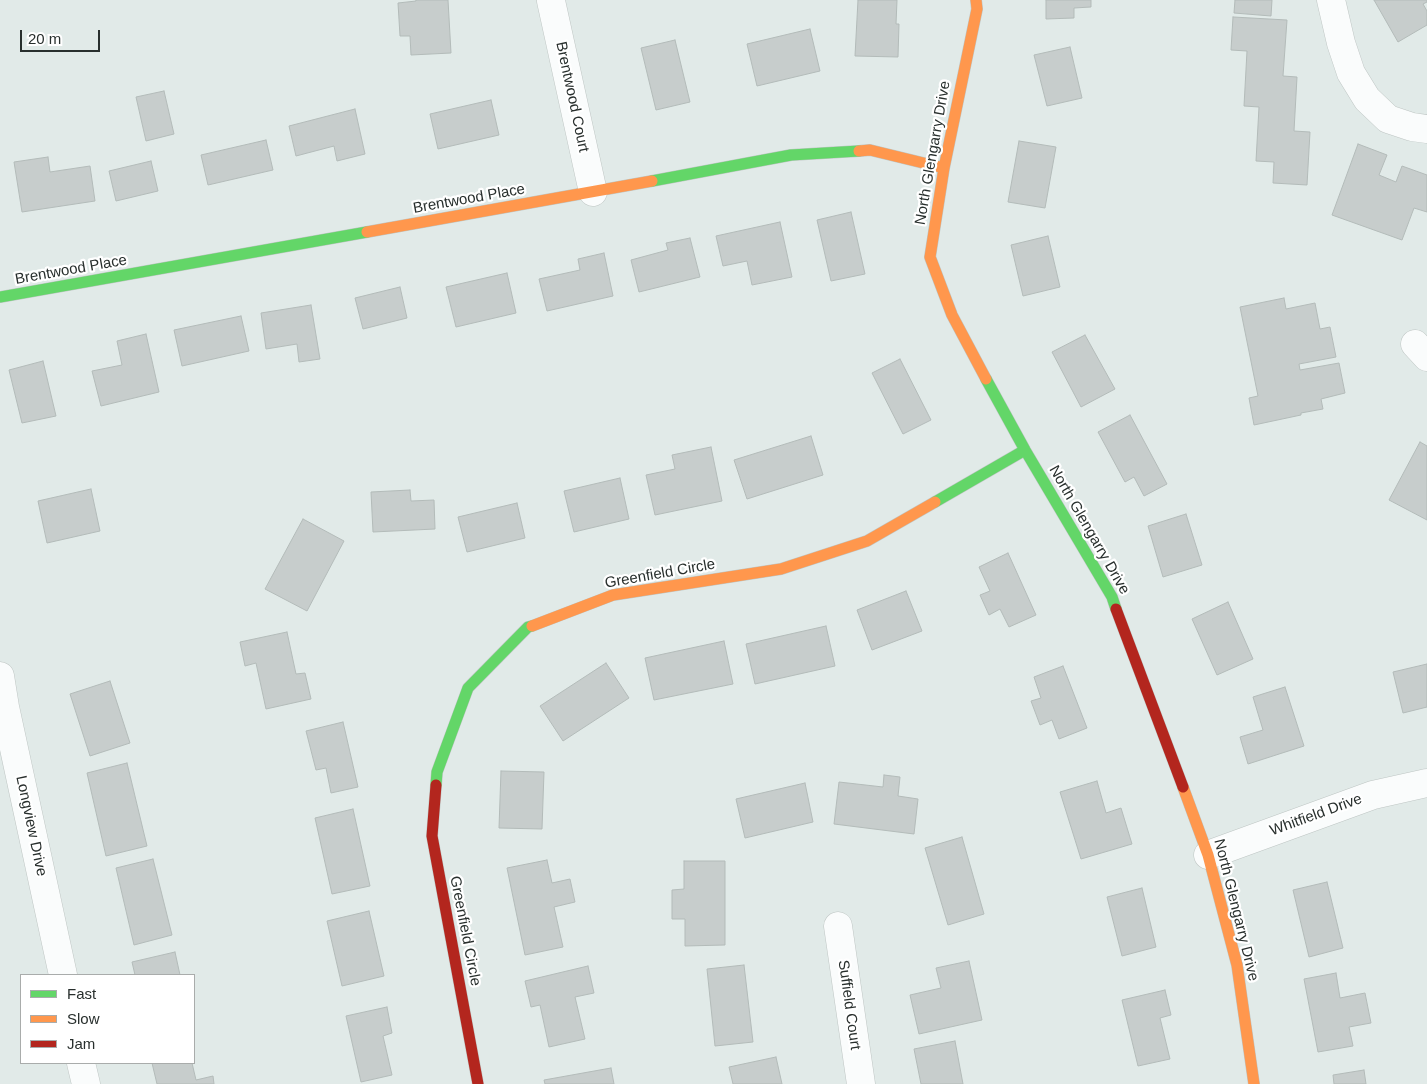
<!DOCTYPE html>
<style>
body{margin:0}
#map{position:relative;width:1427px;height:1084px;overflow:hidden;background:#e1eae8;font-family:Arial,sans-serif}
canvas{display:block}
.legend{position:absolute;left:20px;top:974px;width:175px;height:90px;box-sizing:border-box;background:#fff;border:1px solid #a9acab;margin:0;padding:6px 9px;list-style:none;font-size:15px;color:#282f2d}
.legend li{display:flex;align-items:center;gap:10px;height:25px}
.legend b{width:25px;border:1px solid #a9acab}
.scale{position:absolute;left:20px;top:30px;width:80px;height:22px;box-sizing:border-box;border:2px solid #282f2d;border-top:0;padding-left:6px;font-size:15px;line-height:18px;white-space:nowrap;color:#282f2d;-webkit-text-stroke:4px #fff;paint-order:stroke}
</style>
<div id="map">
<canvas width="1427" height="1084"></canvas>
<ul class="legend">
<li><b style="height:6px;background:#63d668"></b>Fast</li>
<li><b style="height:6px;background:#ff974d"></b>Slow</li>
<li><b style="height:6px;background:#b3261e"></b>Jam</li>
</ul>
<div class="scale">20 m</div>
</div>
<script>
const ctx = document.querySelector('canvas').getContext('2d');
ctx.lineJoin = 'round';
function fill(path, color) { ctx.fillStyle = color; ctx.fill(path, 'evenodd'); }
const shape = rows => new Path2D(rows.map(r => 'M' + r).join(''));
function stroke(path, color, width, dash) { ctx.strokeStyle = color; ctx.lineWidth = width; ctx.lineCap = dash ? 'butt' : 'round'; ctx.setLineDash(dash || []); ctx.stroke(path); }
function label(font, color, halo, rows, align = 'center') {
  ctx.font = font + ' Arial,sans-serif'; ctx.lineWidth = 4.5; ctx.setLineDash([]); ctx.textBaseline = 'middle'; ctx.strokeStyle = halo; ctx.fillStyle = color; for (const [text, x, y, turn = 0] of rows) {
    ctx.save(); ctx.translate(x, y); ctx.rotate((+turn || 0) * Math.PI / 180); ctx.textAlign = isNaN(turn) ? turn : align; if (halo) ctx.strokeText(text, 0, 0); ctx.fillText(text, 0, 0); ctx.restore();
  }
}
const building = shape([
 [416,0,448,0,451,53,411,55,410,36,400,36,398,3,416,1,416,0],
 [858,0,897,0,896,24,899,24,898,57,855,56,858,0],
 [1046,0,1091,0,1091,7,1074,8,1074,18,1046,19,1046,0],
 [1235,0,1272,0,1271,16,1234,13,1235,0],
 [1374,0,1427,0,1427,2,1423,4,1427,11,1427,25,1398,42,1374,0],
 [1233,17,1287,20,1283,76,1297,77,1294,131,1310,132,1307,185,1273,183,1274,162,1256,161,1259,107,1244,106,1247,51,1231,50,1233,17],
 [810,29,820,71,757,86,747,44,810,29],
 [675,40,690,102,656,110,641,48,675,40],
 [1070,47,1082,98,1047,106,1034,55,1070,47],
 [164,91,174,134,146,141,136,97,164,91],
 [491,100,499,135,438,149,430,114,491,100],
 [355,109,365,154,337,161,334,146,296,156,289,126,355,109],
 [266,140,273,170,208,185,201,155,266,140],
 [1019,141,1056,147,1045,208,1008,202,1019,141],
 [1358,144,1387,155,1379,175,1396,182,1402,166,1427,175,1427,212,1414,208,1402,240,1332,215,1358,144],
 [48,157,50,172,90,166,95,201,22,212,14,162,48,157],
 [151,161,158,191,116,201,109,171,151,161],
 [851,212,865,274,831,281,817,220,851,212],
 [780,222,792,277,752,285,747,261,723,266,716,236,780,222],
 [1048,236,1060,287,1023,296,1011,245,1048,236],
 [690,238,700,277,639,292,631,260,668,250,666,243,690,238],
 [604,253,613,296,547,311,539,279,580,270,578,259,604,253],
 [507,273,516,313,456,327,446,287,507,273],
 [400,287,407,318,363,329,355,298,400,287],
 [1284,298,1286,309,1315,303,1320,329,1330,327,1336,357,1299,364,1300,370,1339,363,1345,393,1321,399,1323,409,1301,413,1301,415,1254,425,1249,398,1258,396,1240,307,1284,298],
 [311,305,320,359,299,362,297,344,266,349,261,313,311,305],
 [241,316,249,351,182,366,174,330,241,316],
 [146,334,159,392,101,406,92,371,122,365,117,341,146,334],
 [1085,335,1115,389,1081,407,1052,352,1085,335],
 [900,359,931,420,903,434,872,373,900,359],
 [43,361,56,416,22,423,9,370,43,361],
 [1130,415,1167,484,1144,496,1134,477,1125,482,1098,432,1130,415],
 [811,436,823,475,747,499,734,460,811,436],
 [1420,442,1427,446,1427,520,1389,500,1420,442],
 [711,447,722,501,655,515,646,475,675,469,672,455,711,447],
 [620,478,629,519,574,532,564,491,620,478],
 [91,489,100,531,47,543,38,501,91,489],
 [410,490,411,501,434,500,435,529,373,532,371,492,410,490],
 [517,503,525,538,467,552,458,517,517,503],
 [1186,514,1202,565,1163,577,1148,526,1186,514],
 [303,519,344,541,307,611,265,589,303,519],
 [1008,553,1036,615,1009,627,1000,609,989,615,980,595,990,591,979,567,1008,553],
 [906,591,922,631,872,650,857,610,906,591],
 [1228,602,1253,659,1217,675,1192,619,1228,602],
 [826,626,835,666,755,684,746,644,826,626],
 [287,632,296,674,305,673,311,699,266,709,256,663,245,666,240,642,287,632],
 [724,641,733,684,654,700,645,658,724,641],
 [606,663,629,698,563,741,540,706,606,663],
 [1427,664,1427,707,1403,713,1393,672,1427,664],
 [1063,666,1087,728,1059,739,1052,720,1040,725,1031,701,1041,698,1034,677,1063,666],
 [110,681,130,743,90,756,70,694,110,681],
 [1285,687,1304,746,1248,764,1240,737,1263,730,1253,697,1285,687],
 [343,722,358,787,331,793,326,768,316,770,306,731,343,722],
 [127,763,147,846,106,856,87,773,127,763],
 [501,771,544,772,542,829,499,828,501,771],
 [884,775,900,777,898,796,918,799,914,834,834,824,839,782,883,787,884,775],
 [1097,781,1106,813,1121,808,1132,844,1081,859,1060,792,1097,781],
 [805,783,813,822,745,838,736,799,805,783],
 [353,809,370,886,332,894,315,818,353,809],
 [962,837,984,914,948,925,925,848,962,837],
 [153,859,172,935,134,945,116,868,153,859],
 [547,860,552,883,570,879,575,902,554,907,563,947,525,955,507,868,547,860],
 [684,861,725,861,725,945,685,946,685,919,672,919,672,890,684,889,684,861],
 [1327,882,1343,948,1309,957,1293,890,1327,882],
 [1142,888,1156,947,1122,956,1107,897,1142,888],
 [369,911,384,976,342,986,327,921,369,911],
 [175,952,180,975,135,975,132,962,175,952],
 [969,961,982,1020,919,1034,910,995,941,988,936,968,969,961],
 [744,965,753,1042,715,1046,707,969,744,965],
 [588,966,594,993,575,997,585,1039,549,1047,540,1005,531,1007,525,981,588,966],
 [1336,973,1340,998,1365,993,1371,1023,1349,1027,1353,1046,1318,1052,1304,979,1336,973],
 [1165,990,1171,1015,1160,1018,1170,1059,1138,1066,1122,1000,1165,990],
 [387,1007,392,1033,383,1036,392,1075,361,1082,346,1016,387,1007],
 [955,1041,963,1084,921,1084,914,1049,955,1041],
 [776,1057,782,1084,733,1084,729,1067,776,1057],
 [152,1063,192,1063,196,1080,213,1076,214,1084,157,1084,152,1063],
 [611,1068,614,1084,545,1084,544,1080,611,1068],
 [1364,1070,1366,1084,1334,1084,1333,1075,1364,1070]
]);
const street = shape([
 [1331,0,1341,43,1351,73,1367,99,1388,119,1412,127,1427,129],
 [551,1,593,192],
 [1415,344,1427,357],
 [0,676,5,707,63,975],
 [1208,855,1373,795,1427,783],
 [838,926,861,1084],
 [81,1063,86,1084]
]);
const fast = shape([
 [652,181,791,155,859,151],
 [0,297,367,232],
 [986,379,1025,450,1112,597,1116,609],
 [935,502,1025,450],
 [436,785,437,772,468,688,528,627,532,626]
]);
const slow = shape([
 [976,0,977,9,944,168,930,257,952,315,986,379],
 [859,151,870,150,944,168],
 [367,232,652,181],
 [532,626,613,595,781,569,867,541,935,502],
 [1183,787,1208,855,1237,965,1254,1084]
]);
const jam = shape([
 [1116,609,1183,787],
 [436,785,432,836,478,1084]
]);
const streetNames = [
 ["Brentwood Court",572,97,78],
 ["North Glengarry Drive",933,153,-80],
 ["Brentwood Place",469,199,-10],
 ["Brentwood Place",71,270,-10],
 ["North Glengarry Drive",1089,530,60],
 ["Greenfield Circle",660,574,-10],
 ["Whitfield Drive",1316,815,-20],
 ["Longview Drive",31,826,78],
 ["North Glengarry Drive",1236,910,76],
 ["Greenfield Circle",465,931,79],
 ["Suffield Court",849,1005,82]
];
fill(building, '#c7cdcc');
stroke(building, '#b3bbb9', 1);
stroke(street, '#bec5c3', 29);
stroke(fast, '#bec5c3', 12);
stroke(slow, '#bec5c3', 12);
stroke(jam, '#bec5c3', 12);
stroke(street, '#fafcfc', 28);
stroke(fast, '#63d668', 11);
stroke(slow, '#ff974d', 11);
stroke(jam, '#b3261e', 11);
label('15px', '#282f2d', '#fff', streetNames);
</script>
